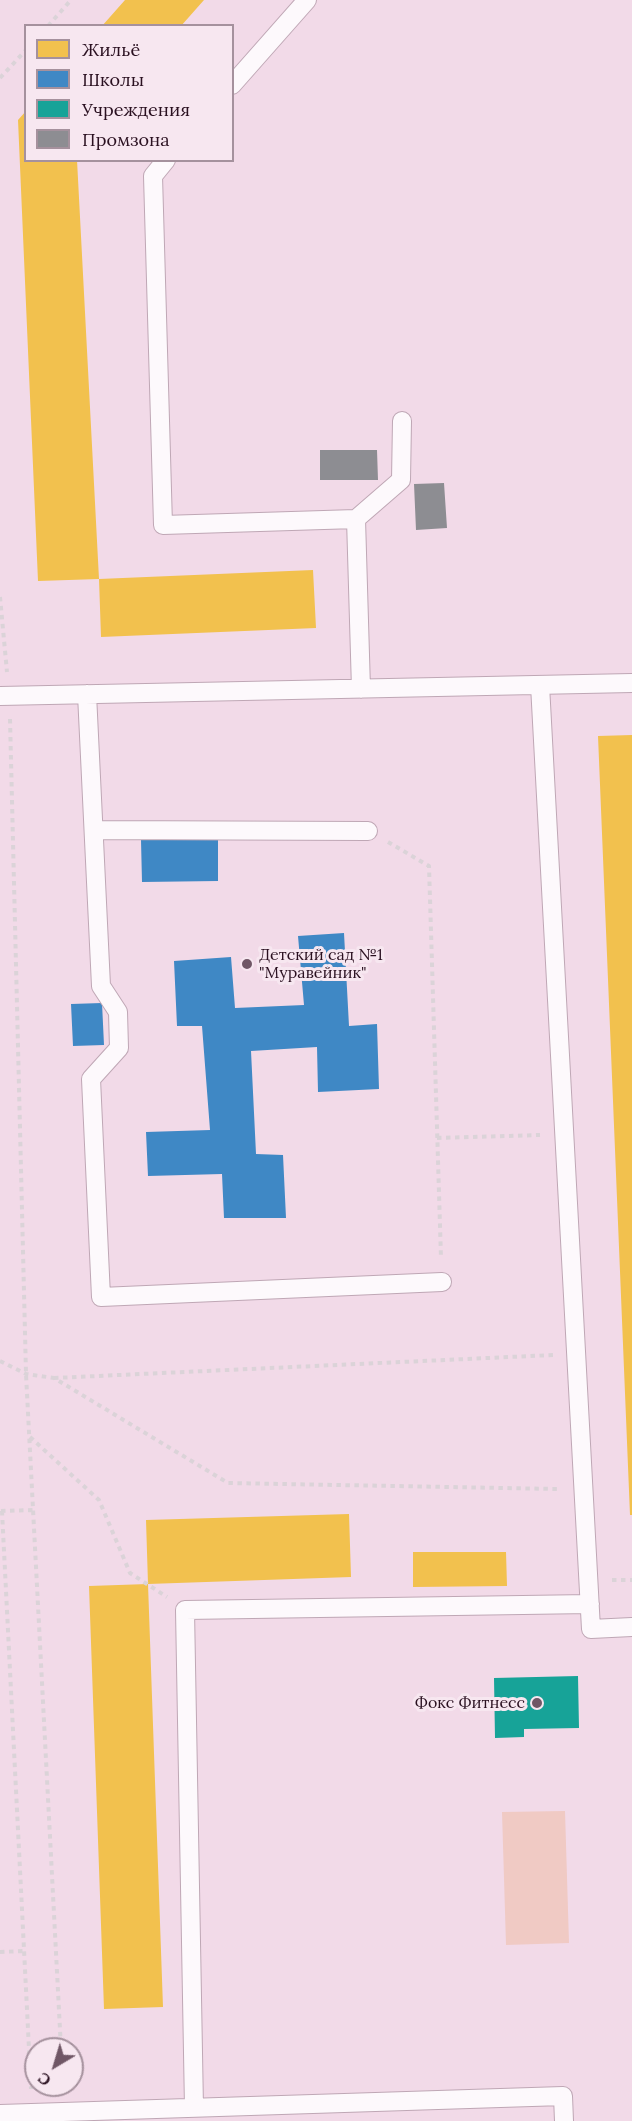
<!DOCTYPE html>
<meta charset="utf-8">
<style>
body{margin:0}
#map{position:relative;width:632px;height:2121px;overflow:hidden;background:#f2dae8;font-family:Lora,serif}
canvas{display:block}
.legend{position:absolute;left:24px;top:24px;width:210px;height:138px;box-sizing:border-box;background:#f7e7f0;border:2px solid #a5919d;margin:0;padding:8px 10px;list-style:none;font-size:18px;color:#2a1020}
.legend li{display:flex;align-items:center;gap:12px;height:30px}
.legend b{width:30px;border:2px solid #a5919d}
.north{position:absolute;left:24px;top:2037px;width:60px;height:60px;box-sizing:border-box;background:#f7e7f0;border:2px solid #a5919d;border-radius:50%;rotate:218deg;font-size:16px;font-weight:700;line-height:24px;text-align:center;color:#2a1020}
.north::after{content:'';display:block;margin:auto;width:21px;height:27px;background:#705766;clip-path:polygon(50% 0,100% 100%,50% 72%,0 100%)}
</style>
<div id="map">
<canvas width="632" height="2121"></canvas>
<ul class="legend">
<li><b style="height:16px;background:#f2c14e"></b>Жильё</li>
<li><b style="height:16px;background:#3f88c5"></b>Школы</li>
<li><b style="height:16px;background:#17a398"></b>Учреждения</li>
<li><b style="height:16px;background:#8d8d92"></b>Промзона</li>
</ul>
<div class="north">С</div>
</div>
<script>
const ctx = document.querySelector('canvas').getContext('2d');
ctx.lineJoin = 'round';
function fill(path, color) { ctx.fillStyle = color; ctx.fill(path, 'evenodd'); }
const shape = rows => new Path2D(rows.map(r => 'M' + r).join(''));
function stroke(path, color, width, dash) { ctx.strokeStyle = color; ctx.lineWidth = width; ctx.lineCap = dash ? 'butt' : 'round'; ctx.setLineDash(dash || []); ctx.stroke(path); }
function label(font, color, halo, rows, align = 'center') {
  ctx.font = font + ' Lora,serif'; ctx.lineWidth = 6; ctx.setLineDash([]); ctx.textBaseline = 'middle'; ctx.strokeStyle = halo; ctx.fillStyle = color; for (const [text, x, y, turn = 0] of rows) {
    ctx.save(); ctx.translate(x, y); ctx.rotate((+turn || 0) * Math.PI / 180); ctx.textAlign = isNaN(turn) ? turn : align; if (halo) ctx.strokeText(text, 0, 0); ctx.fillText(text, 0, 0); ctx.restore();
  }
}
const green = shape([
 [565,1811,569,1943,506,1945,502,1812]
]);
const homes = shape([
 [125,0,204,0,181,26,102,26],
 [26,111,26,160,77,160,99,579,38,581,18,120],
 [313,570,316,628,101,637,99,579],
 [632,735,632,1515,630,1515,598,736],
 [349,1514,351,1577,148,1584,146,1520],
 [413,1552,506,1552,507,1586,413,1587],
 [148,1584,163,2007,104,2009,89,1586]
]);
const schools = shape([
 [218,838,218,881,142,882,141,840],
 [344,933,349,1026,377,1024,379,1089,318,1092,317,1047,251,1051,256,1154,283,1155,286,1218,224,1218,222,1174,148,1176,146,1132,210,1130,202,1026,177,1026,174,961,231,957,235,1008,304,1005,298,936],
 [102,1003,104,1045,73,1046,71,1004]
]);
const public = shape([
 [578,1676,579,1728,524,1729,524,1737,495,1738,494,1678]
]);
const industry = shape([
 [320,450,377,450,378,480,320,480],
 [444,483,447,528,416,530,414,484]
]);
const path = shape([
 [48,26,71,0],
 [0,78,26,50],
 [0,597,7,672],
 [10,719,26,1374,61,2049],
 [388,842,429,866,441,1258],
 [437,1138,540,1135],
 [0,1361,26,1374,54,1378,228,1483,559,1489],
 [54,1378,553,1355],
 [30,1437,99,1500,130,1573,167,1597],
 [1,1511,33,1510],
 [2,1511,31,2089],
 [612,1580,632,1580],
 [0,1952,24,1951]
]);
const service = shape([
 [232,85,307,0],
 [166,160,153,176,163,525,356,519,361,689],
 [356,519,401,480,402,421],
 [540,685,591,1629,632,1627],
 [87,694,101,986,118,1012,119,1048,91,1079,101,1297,442,1282],
 [0,696,632,683],
 [94,830,368,831],
 [194,2108,185,1610,590,1604],
 [0,2114,563,2096,564,2121]
]);
const markers = [
 [247,964,6,"#705766"],
 [537,1703,6,"#705766"]
];
const poiNames = [
 ["Детский сад №1",259,955],
 ["\"Муравейник\"",259,973],
 ["Фокс Фитнесс",525,1703,"right"]
];
fill(green, '#f0cac4');
fill(homes, '#f2c14e');
fill(schools, '#3f88c5');
fill(public, '#17a398');
fill(industry, '#8d8d92');
stroke(service, '#bfa7b5', 20);
stroke(path, '#dbd3d8', 4, [4.5, 4.5]);
stroke(service, '#fdf9fc', 18);
for (const [x, y, r, color] of markers) { const dot = new Path2D(); dot.arc(x, y, r, 0, 2 * Math.PI); ctx.fillStyle = color; ctx.fill(dot); stroke(dot, '#f7e7f0', 2); }
label('16px', '#2a1020', '#f7e7f0', poiNames, 'left');
</script>
